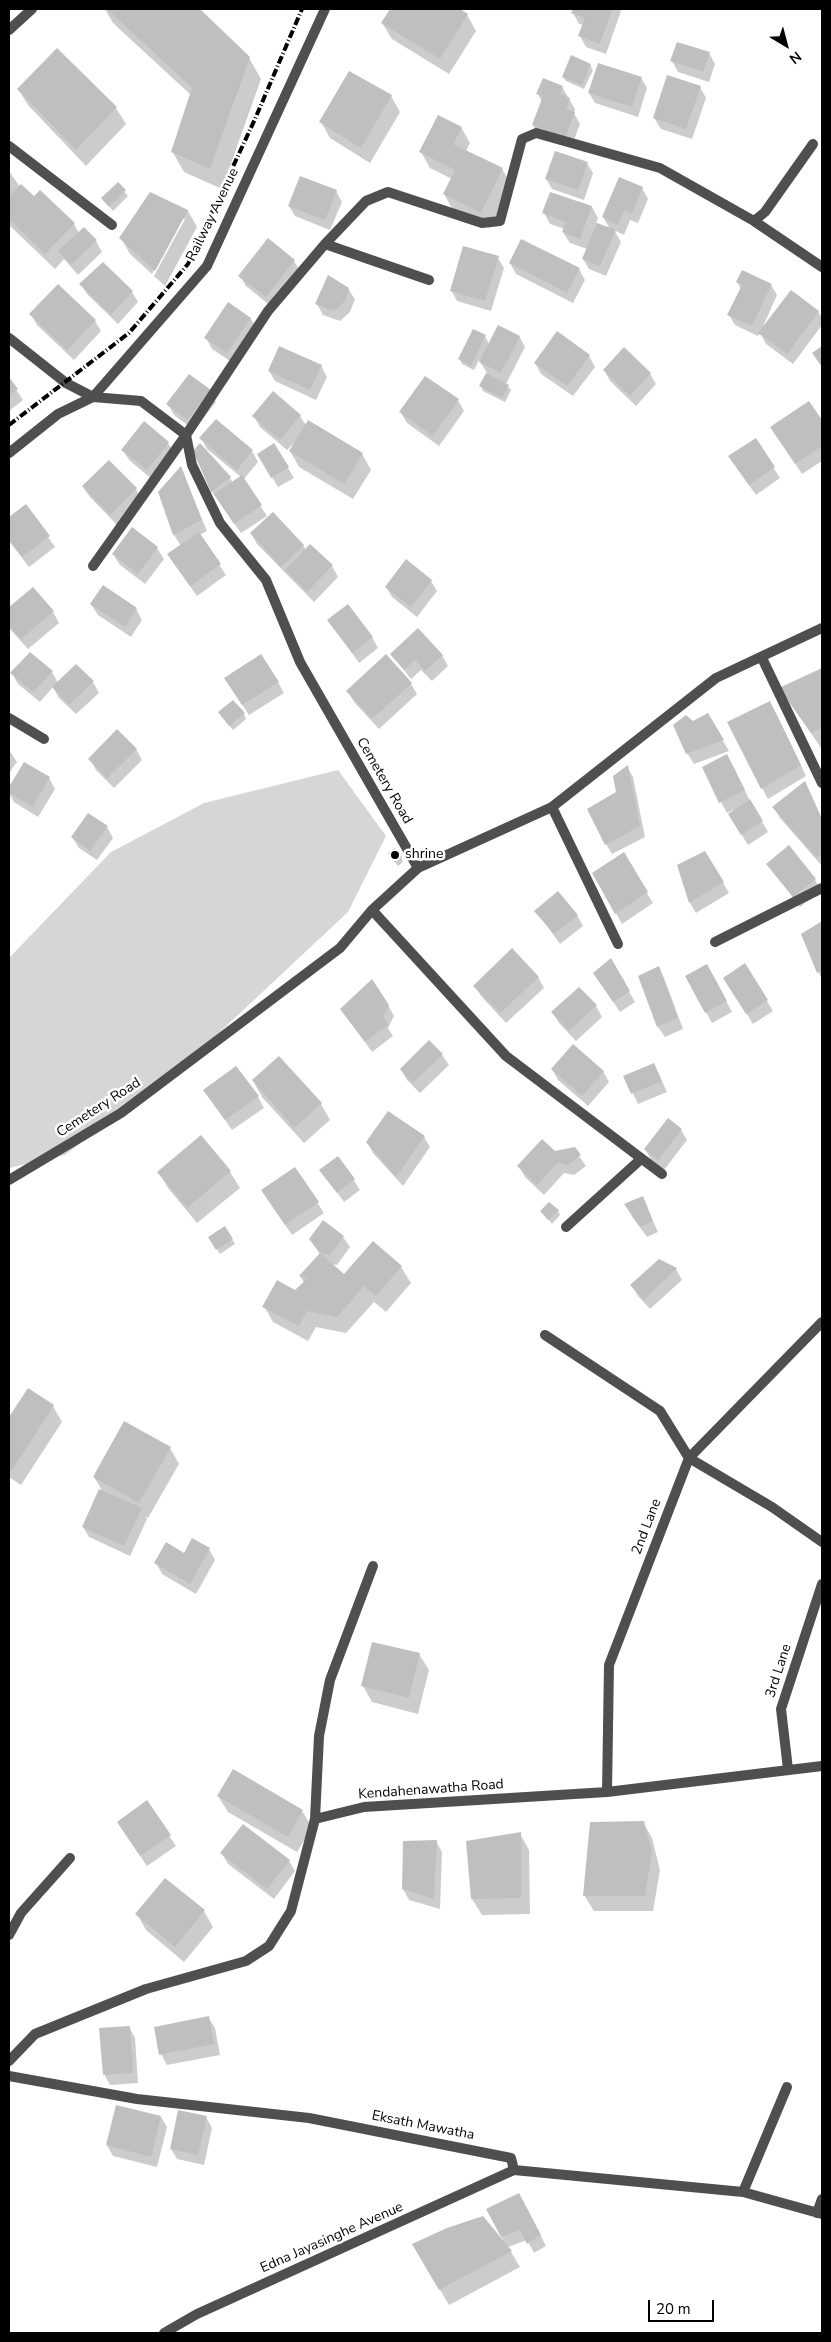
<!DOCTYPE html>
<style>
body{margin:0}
#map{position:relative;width:831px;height:2342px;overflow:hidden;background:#fff;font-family:"Nunito Sans",sans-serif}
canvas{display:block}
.frame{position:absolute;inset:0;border:10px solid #000;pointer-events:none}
.north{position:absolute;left:761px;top:20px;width:50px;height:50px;-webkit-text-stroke:4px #fff;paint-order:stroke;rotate:143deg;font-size:14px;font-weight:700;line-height:20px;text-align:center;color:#000}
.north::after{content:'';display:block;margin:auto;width:18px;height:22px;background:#000;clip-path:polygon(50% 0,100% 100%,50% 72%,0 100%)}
.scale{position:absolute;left:648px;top:2300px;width:66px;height:22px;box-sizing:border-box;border:2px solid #000;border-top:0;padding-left:6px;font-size:15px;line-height:18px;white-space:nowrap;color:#000;-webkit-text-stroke:4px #fff;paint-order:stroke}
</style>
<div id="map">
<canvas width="831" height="2342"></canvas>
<div class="frame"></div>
<div class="north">N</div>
<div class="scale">20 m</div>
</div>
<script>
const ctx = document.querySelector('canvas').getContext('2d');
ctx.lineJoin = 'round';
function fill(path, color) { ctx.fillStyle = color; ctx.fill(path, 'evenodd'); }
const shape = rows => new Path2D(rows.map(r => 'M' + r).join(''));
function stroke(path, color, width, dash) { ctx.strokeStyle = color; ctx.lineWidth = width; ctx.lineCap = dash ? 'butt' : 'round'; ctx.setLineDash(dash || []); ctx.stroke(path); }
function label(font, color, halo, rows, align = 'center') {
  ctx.font = font + ' "Nunito Sans",sans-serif'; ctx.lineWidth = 5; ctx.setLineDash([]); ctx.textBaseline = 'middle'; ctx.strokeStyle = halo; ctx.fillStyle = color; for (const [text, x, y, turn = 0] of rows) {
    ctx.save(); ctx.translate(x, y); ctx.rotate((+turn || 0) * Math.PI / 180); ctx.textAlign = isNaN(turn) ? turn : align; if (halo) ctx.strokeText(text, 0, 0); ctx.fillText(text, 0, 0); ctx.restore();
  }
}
const green = shape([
 [338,770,386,836,348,912,191,1059,65,1155,9,1168,9,958,111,852,204,803]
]);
const shadow = shape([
 [105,9,198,9,249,58,261,79,222,189,184,172,172,151,191,95,113,23],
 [391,9,457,9,467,15,476,31,449,74,392,39,382,23],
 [574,9,620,9,621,11,606,54,586,47,580,36,584,25,579,24,573,13],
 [57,50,116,108,126,124,86,166,28,105,18,89],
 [709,53,715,64,709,82,678,72,672,61],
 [590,65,593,70,584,89,566,81,563,77],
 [641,78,647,88,638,117,595,103,589,93],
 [562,87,575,109,574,113,580,124,571,148,539,136,533,125,542,102,538,94],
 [700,87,706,98,692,139,661,129,654,118],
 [391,96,400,112,370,163,330,138,321,122],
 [461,127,470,143,466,151,502,169,512,185,490,228,453,210,444,194,452,179,430,168,421,152],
 [587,163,593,173,584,200,552,189,546,179],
 [9,171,20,187,34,198,40,192,74,224,79,233,84,228,96,241,102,252,78,275,64,259,55,269,9,225],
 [118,184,128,196,113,211,103,198],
 [642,188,648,199,638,223,630,220,624,235,614,230,621,242,606,276,589,269,583,259,587,249,570,243,563,232,565,229,550,224,544,213,551,193,592,207,598,218,596,223,610,229,603,217],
 [336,191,342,202,330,230,295,216,289,206],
 [150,194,188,211,197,227,165,286,154,276,185,219,182,219,152,274,130,254,121,238],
 [498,258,504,268,491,311,457,301,451,290],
 [294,261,300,271,272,307,246,286,240,276],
 [510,263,579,269,585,280,573,303,516,274],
 [737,282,771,285,777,295,762,329,818,311,822,318,822,325,793,364,766,344,760,333,758,336,735,325,729,315,741,289],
 [81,284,132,292,138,302,118,324,87,294],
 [348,289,355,299,350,312,340,321,323,315,317,304],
 [229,304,251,319,257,329,233,363,212,349,206,338],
 [31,314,95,321,101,331,74,360,37,325],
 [485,336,489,344,519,336,525,347,506,384,511,390,505,402,483,391,481,386,487,373,479,360,474,370,462,364,460,359],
 [589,356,595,367,573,396,541,374,535,363],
 [321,366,327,377,316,400,275,381,269,371],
 [604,370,650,374,656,384,636,406,610,381],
 [9,379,23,400,9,411],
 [210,391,216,402,194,430,174,415,168,404],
 [273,393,300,416,306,425,362,454,371,470,353,499,299,467,290,451,297,440,287,450,260,427,254,416],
 [458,400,464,411,439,446,407,423,401,413],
 [809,402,822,422,822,461,802,474,778,438],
 [216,421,252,451,258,462,243,480,267,516,241,533,212,492,195,451,230,478,233,483,241,477,207,449,201,438],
 [755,439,780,478,756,495,736,467],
 [168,443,174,453,153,480,129,460,123,450],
 [274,445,294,478,278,487,258,454],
 [109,462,136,489,142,500,117,525,90,497,83,487],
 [181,469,207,531,199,535,226,575,197,596,175,565,181,546,174,535,159,492],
 [26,506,55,547,29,567,9,541,9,519],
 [132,529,157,548,164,559,145,584,120,565,113,554],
 [251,533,303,545,306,550,332,566,338,577,314,602,257,544],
 [431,581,437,591,417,617,392,597,386,587],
 [32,589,53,612,59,623,28,649,9,628,9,609],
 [91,604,136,609,142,620,131,637,98,615],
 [329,620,372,637,378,648,359,663],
 [392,654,442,655,448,666,432,681,421,670,411,679],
 [822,669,822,748,821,748,781,689],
 [52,672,58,683,93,682,99,693,76,714,59,698,53,687,40,702,18,684,12,673],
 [278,682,284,693,249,715,232,689],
 [411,684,417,694,379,729,354,702,348,691],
 [776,713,806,776,768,799,762,788],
 [244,714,246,719,233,730,222,717],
 [707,714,729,751,694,764,687,753,693,723],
 [136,749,142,760,114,788,96,770,90,759],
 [9,750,17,762,9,773],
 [25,764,49,778,55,789,38,817,14,802,9,793,9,789],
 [733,766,750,801,768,832,748,845,735,824,733,810,727,813,721,802],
 [627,767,633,777,645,837,612,854,606,844,617,792],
 [810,793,822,819,822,866,780,818,774,807],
 [107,827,113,838,97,860,79,848,72,837],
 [705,852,729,893,696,913,690,903,678,866],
 [623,854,653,903,622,924,594,874],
 [401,857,403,862,398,866,392,858],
 [768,864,815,880,821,890,800,907],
 [536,911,577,915,583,926,560,944],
 [822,923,822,980,802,935],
 [611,960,635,1002,620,1012,594,973],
 [745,965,773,1011,753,1024,731,988],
 [658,967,664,978,683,1029,665,1037,658,1027,640,977],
 [686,976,713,976,732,1012,712,1023],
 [538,977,544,988,506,1023,481,996,475,986],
 [388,1005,394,1016,388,1028,393,1036,372,1052,342,1010],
 [596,1006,602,1017,576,1041,559,1023,553,1013],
 [429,1042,442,1055,449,1065,420,1093,407,1080,401,1070],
 [654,1064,667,1092,638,1104,625,1076],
 [552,1069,603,1071,609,1082,588,1106,558,1080],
 [253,1081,321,1104,330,1120,304,1143,262,1097],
 [258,1097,264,1108,232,1130,211,1100],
 [681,1130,687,1140,664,1170,651,1160,645,1149],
 [201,1137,230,1172,240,1188,197,1223,168,1188,159,1172],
 [424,1137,430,1147,403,1186,373,1153,367,1142],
 [574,1149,586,1166,574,1175,564,1173,544,1195,525,1177,519,1166,554,1152],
 [295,1169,324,1213,292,1235,269,1201],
 [321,1170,353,1179,360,1190,344,1202],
 [642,1198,658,1232,647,1237,631,1215],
 [558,1210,560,1215,552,1224,542,1211],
 [225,1228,235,1244,220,1254,210,1237],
 [343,1237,350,1247,337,1265,330,1264,344,1276,373,1243,401,1267,411,1283,386,1312,374,1302,346,1333,316,1327,308,1341,273,1322,264,1306,295,1291,304,1283,300,1276,320,1254,310,1239],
 [659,1260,676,1269,682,1280,650,1309,638,1296,632,1286],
 [28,1390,53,1406,62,1422,21,1485,9,1477,9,1419],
 [170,1448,179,1464,148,1518,145,1516,147,1519,130,1556,89,1537,83,1527,103,1492,94,1477],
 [209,1549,215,1560,196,1594,162,1574,156,1563],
 [419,1654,429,1670,418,1714,372,1702,363,1686],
 [233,1771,302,1811,312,1827,297,1852,228,1812,218,1796],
 [147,1802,176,1846,147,1866,124,1832],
 [643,1822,652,1838,660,1870,653,1911,594,1911,584,1895],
 [520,1834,529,1850,530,1914,482,1915,472,1899],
 [436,1841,442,1852,440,1909,409,1900,403,1889],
 [222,1854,289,1861,295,1871,274,1899,228,1864],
 [204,1911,213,1927,184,1962,146,1930,137,1914],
 [208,2017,215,2028,220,2055,167,2065,161,2054],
 [129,2027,135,2038,138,2083,110,2085,104,2074],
 [161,2117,167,2127,157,2167,113,2156,107,2145],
 [206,2117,212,2128,204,2165,177,2159,171,2149],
 [525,2205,546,2246,534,2253,527,2240,508,2247,520,2267,449,2305,414,2245,505,2244,488,2209]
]);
const building = shape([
 [107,9,200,9,250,57,210,169,171,152,192,88],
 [390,9,460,9,468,14,440,59,381,23],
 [573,9,612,9,600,44,578,36,585,18,571,13],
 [677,42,710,52,703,72,670,61],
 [57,48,117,107,76,150,17,89],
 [571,55,591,64,582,85,562,77],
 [598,63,642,77,632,107,588,93],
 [349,71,392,95,361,148,319,122],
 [667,75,701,86,686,129,653,118],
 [543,78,563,86,560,94,570,98,566,109,575,112,565,138,532,125,543,96,536,94],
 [438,115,462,127,453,144,503,168,481,213,443,194,455,170,419,152],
 [555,151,588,162,578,190,545,179],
 [300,176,337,190,325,220,288,206],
 [619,177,643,187,632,214,624,210,618,225,602,217],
 [118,182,126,190,109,207,101,198],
 [21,184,34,196,40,190,75,223,45,254,9,219,9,197],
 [150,192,188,210,155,271,119,238],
 [550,192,592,206,580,239,562,232,566,222,542,213],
 [597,223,616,230,600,266,582,259],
 [84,227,97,240,71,265,58,251],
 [268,238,295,260,266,297,238,276],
 [521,239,580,268,567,293,509,263],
 [463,246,499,256,485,301,450,291],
 [103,262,133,291,111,315,79,284],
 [742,270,772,284,752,326,727,315,742,285,736,282],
 [328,275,349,288,345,301,334,311,315,304],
 [58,284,96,320,67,350,29,314],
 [791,290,819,311,787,354,758,333],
 [228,302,251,318,227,353,204,338],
 [498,325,520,336,501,373,479,362],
 [473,329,486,335,471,366,458,359],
 [557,331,590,355,567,386,534,363],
 [279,346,322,365,310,390,268,371],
 [822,346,822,367,812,353],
 [624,347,651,373,630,396,603,370],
 [486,373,509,385,502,398,479,386],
 [189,374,211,390,187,420,166,404],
 [425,376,459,399,433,436,399,412],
 [9,377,18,389,9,395],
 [273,391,301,415,280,440,252,416],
 [809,401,822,420,822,446,795,464,770,427],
 [216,419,253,450,237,470,199,438],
 [308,420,363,453,344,484,289,451],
 [144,421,169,442,147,470,121,450],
 [756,438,775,467,749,485,728,456],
 [200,443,231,477,211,492,193,451],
 [274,443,289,467,271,478,257,454],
 [109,460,137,488,110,515,82,486],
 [181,466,202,520,173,535,158,492],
 [242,475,262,505,234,524,214,494],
 [26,504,50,536,22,557,9,540,9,517],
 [273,512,304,545,281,567,250,533],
 [132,527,158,547,138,574,112,554],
 [199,532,221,564,190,586,167,554],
 [310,544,333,565,307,592,285,570],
 [406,559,432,580,411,607,385,587],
 [103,585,137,608,125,627,90,604],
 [33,587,54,611,21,639,9,626,9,607],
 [348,604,373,637,352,653,327,620],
 [418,628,443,655,425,671,415,660,404,670,390,654],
 [30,652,53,671,33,692,10,673],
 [261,654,279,682,242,705,224,678],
 [386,654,412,683,372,719,346,691],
 [76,664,94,681,69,705,52,687],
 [822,668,822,727,811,733,779,688],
 [233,700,245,713,229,726,218,712],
 [770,701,801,765,761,789,727,722],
 [708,713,724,740,686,754,673,725,686,715,693,721],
 [117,729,137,749,107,778,88,759],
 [727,754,745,790,719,803,702,767],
 [24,762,50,777,32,807,9,793,9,787],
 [628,765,640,826,605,845,587,809,616,792,613,776],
 [805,781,822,819,822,854,816,857,772,807],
 [750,799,763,821,741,835,728,814],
 [88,813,108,826,90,851,71,837],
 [789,845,816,879,793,897,766,864],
 [395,848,402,857,394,862,388,853],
 [705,851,724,882,689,903,677,865],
 [624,852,648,892,615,914,592,873],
 [558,891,578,915,554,934,534,911],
 [822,921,822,971,817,973,801,934],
 [512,948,539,977,500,1013,473,986],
 [611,958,630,991,613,1002,593,973],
 [745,963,768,1000,746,1014,723,978],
 [707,964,727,1001,705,1013,685,976],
 [659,966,678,1018,657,1027,638,976],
 [372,979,389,1005,383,1016,388,1025,365,1042,340,1009],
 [579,987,597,1005,569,1031,551,1012],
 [429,1040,443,1054,413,1083,400,1069],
 [573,1044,604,1071,582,1096,551,1069],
 [279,1056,322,1103,294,1128,252,1080],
 [654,1063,662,1081,631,1094,623,1076],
 [236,1066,259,1096,225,1120,203,1090],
 [388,1111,425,1136,396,1177,366,1142],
 [668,1118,682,1129,658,1160,644,1149],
 [201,1135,231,1171,187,1208,157,1172],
 [542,1139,555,1151,575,1147,581,1155,568,1165,558,1163,537,1185,517,1166],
 [338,1156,355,1179,337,1193,319,1170],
 [295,1167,319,1202,285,1225,261,1190],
 [643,1196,653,1221,640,1227,624,1204],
 [549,1202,559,1210,548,1220,540,1211],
 [323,1220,344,1236,330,1255,320,1253,309,1239],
 [225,1226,233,1239,216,1250,208,1237],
 [373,1241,402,1266,376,1296,364,1286,337,1317,307,1311,299,1326,262,1307,277,1280,295,1290,308,1278,299,1276,320,1253,344,1274],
 [659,1259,677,1268,644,1300,630,1285],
 [28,1388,54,1405,12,1470,9,1468,9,1417],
 [124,1421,171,1447,139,1503,93,1477],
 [99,1489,142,1508,124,1546,82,1527],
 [192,1538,210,1548,190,1584,154,1563,166,1542,184,1553],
 [372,1642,420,1653,409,1698,361,1686],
 [233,1769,303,1810,288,1837,217,1796],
 [147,1800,171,1835,140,1856,117,1822],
 [644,1821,652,1853,645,1896,583,1896,590,1822],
 [243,1824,290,1860,267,1889,220,1853],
 [521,1832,521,1898,471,1899,466,1841],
 [437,1840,434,1899,402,1889,403,1841],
 [165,1878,205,1910,175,1947,135,1914],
 [209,2016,214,2044,159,2055,154,2027],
 [130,2026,133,2073,103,2075,99,2028],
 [116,2105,161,2116,151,2157,106,2145],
 [178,2110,207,2116,198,2155,170,2149],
 [519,2193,541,2235,527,2244,520,2230,501,2237,486,2209],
 [483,2216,512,2251,439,2290,412,2244,447,2228]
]);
const service = shape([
 [552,807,618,944],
 [566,1227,641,1159]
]);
const minor = shape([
 [9,146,112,225],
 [754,221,765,212,813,144],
 [325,244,429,280],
 [9,338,66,383,93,397,141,401,186,435,192,465,220,523,266,580,300,662,418,868,372,910,340,948,121,1113,9,1180],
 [9,453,58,414,93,397,207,266,325,9],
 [93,566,186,435,268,311,325,244,366,201,388,192,482,223,500,221,522,139,536,133,660,168,754,221,822,267],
 [762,658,822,783],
 [9,718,44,739],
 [418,868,552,807,716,678,822,628],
 [372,910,506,1056,662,1174],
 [715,942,822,888],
 [545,1335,660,1411,689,1458,772,1507,822,1542],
 [788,1769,781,1709,822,1584],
 [607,1792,609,1665,689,1458,822,1322],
 [315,1819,319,1736,330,1680,373,1566],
 [9,1935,21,1913,70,1858],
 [9,2061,35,2034,146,1989,246,1961,269,1946,291,1911,315,1819,364,1807,607,1792,822,1766],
 [9,2076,137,2099,309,2118,511,2158,514,2170,743,2192,822,2214],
 [743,2192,787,2087],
 [817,2213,822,2199],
 [164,2333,197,2314,514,2170]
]);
const tertiary = shape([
 [9,30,32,9]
]);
const rail = shape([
 [9,425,129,333,188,264,255,119,302,9]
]);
const markers = [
 [395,855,5,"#000"]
];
const streetNames = [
 ["Railway Avenue",213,215,-64],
 ["Cemetery Road",384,781,60],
 ["Cemetery Road",99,1108,-33],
 ["2nd Lane",647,1527,-69],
 ["3rd Lane",779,1671,-72],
 ["Kendahenawatha Road",431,1790,-4],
 ["Eksath Mawatha",423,2126,11],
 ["Edna Jayasinghe Avenue",332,2238,-24]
];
const poiNames = [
 ["shrine",405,855]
];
fill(green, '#d6d6d6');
fill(shadow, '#0003');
fill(building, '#bfbfbf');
stroke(service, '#4f4f4f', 10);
stroke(minor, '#4f4f4f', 10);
stroke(tertiary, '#4f4f4f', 10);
stroke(rail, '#000', 4, [8, 2.5, 1, 2.5]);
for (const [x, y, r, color] of markers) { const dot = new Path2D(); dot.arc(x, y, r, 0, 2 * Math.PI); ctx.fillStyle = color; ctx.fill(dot); stroke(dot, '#fff', 2); }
label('14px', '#000', '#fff', streetNames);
label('14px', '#000', '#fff', poiNames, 'left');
</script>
